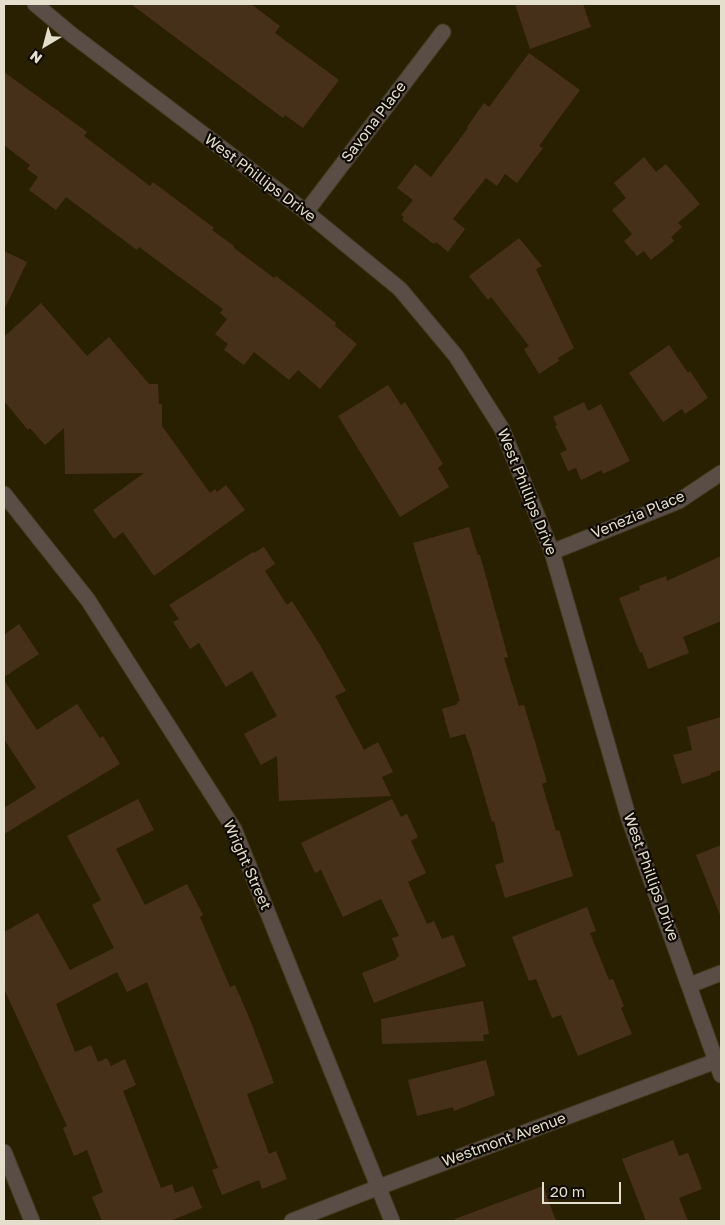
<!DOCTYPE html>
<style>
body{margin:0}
#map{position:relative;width:725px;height:1225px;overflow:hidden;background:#292002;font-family:"Golos Text",sans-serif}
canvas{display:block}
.frame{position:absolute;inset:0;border:5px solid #e4decc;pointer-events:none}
.north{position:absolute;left:20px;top:20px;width:50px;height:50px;-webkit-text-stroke:4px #0e0a02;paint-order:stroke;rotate:217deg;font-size:14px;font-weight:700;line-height:20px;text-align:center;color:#e4decc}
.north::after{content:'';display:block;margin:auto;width:18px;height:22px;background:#e4decc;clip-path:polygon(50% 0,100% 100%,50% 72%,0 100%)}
.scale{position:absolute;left:542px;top:1182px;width:79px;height:22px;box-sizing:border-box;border:2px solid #e4decc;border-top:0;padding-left:6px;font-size:15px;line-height:18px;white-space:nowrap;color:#e4decc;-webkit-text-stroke:4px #0e0a02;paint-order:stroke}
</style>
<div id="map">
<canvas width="725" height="1225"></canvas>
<div class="frame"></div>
<div class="north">N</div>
<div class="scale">20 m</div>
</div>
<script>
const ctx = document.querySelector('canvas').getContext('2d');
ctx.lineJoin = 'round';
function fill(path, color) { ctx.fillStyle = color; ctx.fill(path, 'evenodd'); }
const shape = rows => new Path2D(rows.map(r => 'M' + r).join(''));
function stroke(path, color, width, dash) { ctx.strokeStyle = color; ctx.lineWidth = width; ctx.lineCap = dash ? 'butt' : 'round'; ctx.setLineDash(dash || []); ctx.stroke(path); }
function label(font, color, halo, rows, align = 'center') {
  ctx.font = font + ' "Golos Text",sans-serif'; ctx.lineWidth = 4.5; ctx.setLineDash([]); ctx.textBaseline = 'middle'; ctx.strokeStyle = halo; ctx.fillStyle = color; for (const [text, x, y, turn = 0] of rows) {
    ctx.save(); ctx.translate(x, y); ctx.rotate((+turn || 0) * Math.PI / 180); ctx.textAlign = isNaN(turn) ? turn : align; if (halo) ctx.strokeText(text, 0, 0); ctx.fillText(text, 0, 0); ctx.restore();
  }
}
const building = shape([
 [131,4,251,4,280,26,275,33,339,80,303,128,285,115,283,118],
 [515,4,583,4,591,27,530,49],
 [529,53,580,90,539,146,543,148,517,183,505,174,497,186,486,178,453,219,465,229,448,252,436,242,434,244,402,220,404,217,401,215,413,200,397,188,415,164,431,177,468,128,467,127,484,103,489,107],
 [4,72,87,132,84,136,150,186,153,182,214,228,212,230,234,246,234,248,274,278,276,276,305,298,336,323,335,326,357,344,320,389,298,370,289,380,254,352,244,365,224,350,228,344,215,334,227,319,220,313,223,309,139,247,137,250,66,197,56,210,29,190,38,177,27,169,30,165,4,145],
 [644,157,656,172,666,164,700,204,678,223,682,227,671,237,674,241,651,260,644,251,637,256,624,241,632,234,612,210,626,198,614,183],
 [519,238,542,266,536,269,574,348,558,358,559,361,539,374,524,349,529,346,491,297,488,300,469,276],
 [4,251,27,262,4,310],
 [41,303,87,356,109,337,149,384,158,384,159,404,162,404,162,426,210,493,215,489,217,492,226,485,245,510,154,576,123,532,114,539,93,510,144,473,65,474,64,428,45,445,30,428,28,430,4,401,4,337],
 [669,345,688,373,690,371,708,398,685,414,682,409,663,422,629,373],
 [388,385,401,405,405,402,443,464,438,468,449,487,400,517,338,416],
 [584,402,588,411,601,404,630,461,603,474,602,470,581,480,576,468,568,471,560,453,567,450,555,426,557,425,553,417],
 [469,527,478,555,480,555,508,657,504,658,519,706,524,705,547,782,542,784,556,831,559,830,573,876,505,898,495,865,504,862,494,821,492,822,471,750,465,734,450,738,442,709,458,704,457,702,460,701,413,543],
 [264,547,275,564,265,571,287,605,292,601,320,645,346,691,335,696,364,750,378,742,393,772,382,777,391,796,279,801,277,756,261,765,244,734,277,716,252,671,226,687,199,643,190,649,173,622,179,619,169,605,253,552,254,553],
 [721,556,721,621,683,637,689,653,648,669,642,652,640,653,619,598,640,590,639,586,666,576,667,581],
 [19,624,39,654,4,677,4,635],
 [4,680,37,730,77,704,100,738,103,736,120,764,4,834,4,808,36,788,4,739],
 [721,717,721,770,711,773,711,775,682,784,673,755,692,750,687,727],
 [138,799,154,830,116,849,145,905,187,884,203,915,200,917,230,987,235,985,251,1022,274,1083,247,1094,269,1154,276,1151,287,1179,262,1189,259,1180,222,1195,212,1170,218,1168,147,982,127,992,117,972,56,1004,75,1052,91,1045,98,1062,107,1058,111,1066,125,1059,136,1085,123,1091,161,1188,172,1184,175,1193,193,1186,202,1208,170,1221,102,1221,92,1197,103,1192,87,1150,74,1156,63,1128,67,1126,4,989,4,932,38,913,70,970,114,948,92,905,101,900,67,836],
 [392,799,401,817,407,814,418,837,411,841,426,873,408,882,427,924,434,921,442,939,453,935,466,966,374,1003,362,973,397,959,396,958,399,956,392,938,399,936,381,899,343,917,321,870,315,873,301,843],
 [721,845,721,915,720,915,696,855],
 [587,907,596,931,590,933,609,980,613,979,624,1006,621,1008,632,1034,578,1056,561,1015,552,1018,536,979,529,981,512,937],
 [483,1001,489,1034,483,1035,484,1041,382,1044,381,1019],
 [486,1060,495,1095,454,1111,453,1107,417,1116,408,1080],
 [673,1140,679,1156,688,1153,702,1189,679,1198,688,1221,646,1221,622,1159],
 [543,1186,556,1221,455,1221,455,1219]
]);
const minor = shape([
 [35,4,71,34,306,212,400,289,456,356,502,429,552,552,629,819,721,1075],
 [306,212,443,32],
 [4,494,88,600,234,829,392,1221],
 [552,552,679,501,721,473],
 [690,985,721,973],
 [4,1152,32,1221],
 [292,1221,379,1187,716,1061]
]);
const streetNames = [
 ["Savona Place",374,122,-53],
 ["West Phillips Drive",260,178,37],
 ["West Phillips Drive",527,492,68],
 ["Venezia Place",638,515,-23],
 ["Wright Street",247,865,66],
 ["West Phillips Drive",651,877,70],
 ["Westmont Avenue",504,1140,-20]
];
fill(building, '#47301a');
stroke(minor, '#433b1e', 17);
stroke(minor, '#5a4d45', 15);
label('15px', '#e4decc', '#0e0a02', streetNames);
</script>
